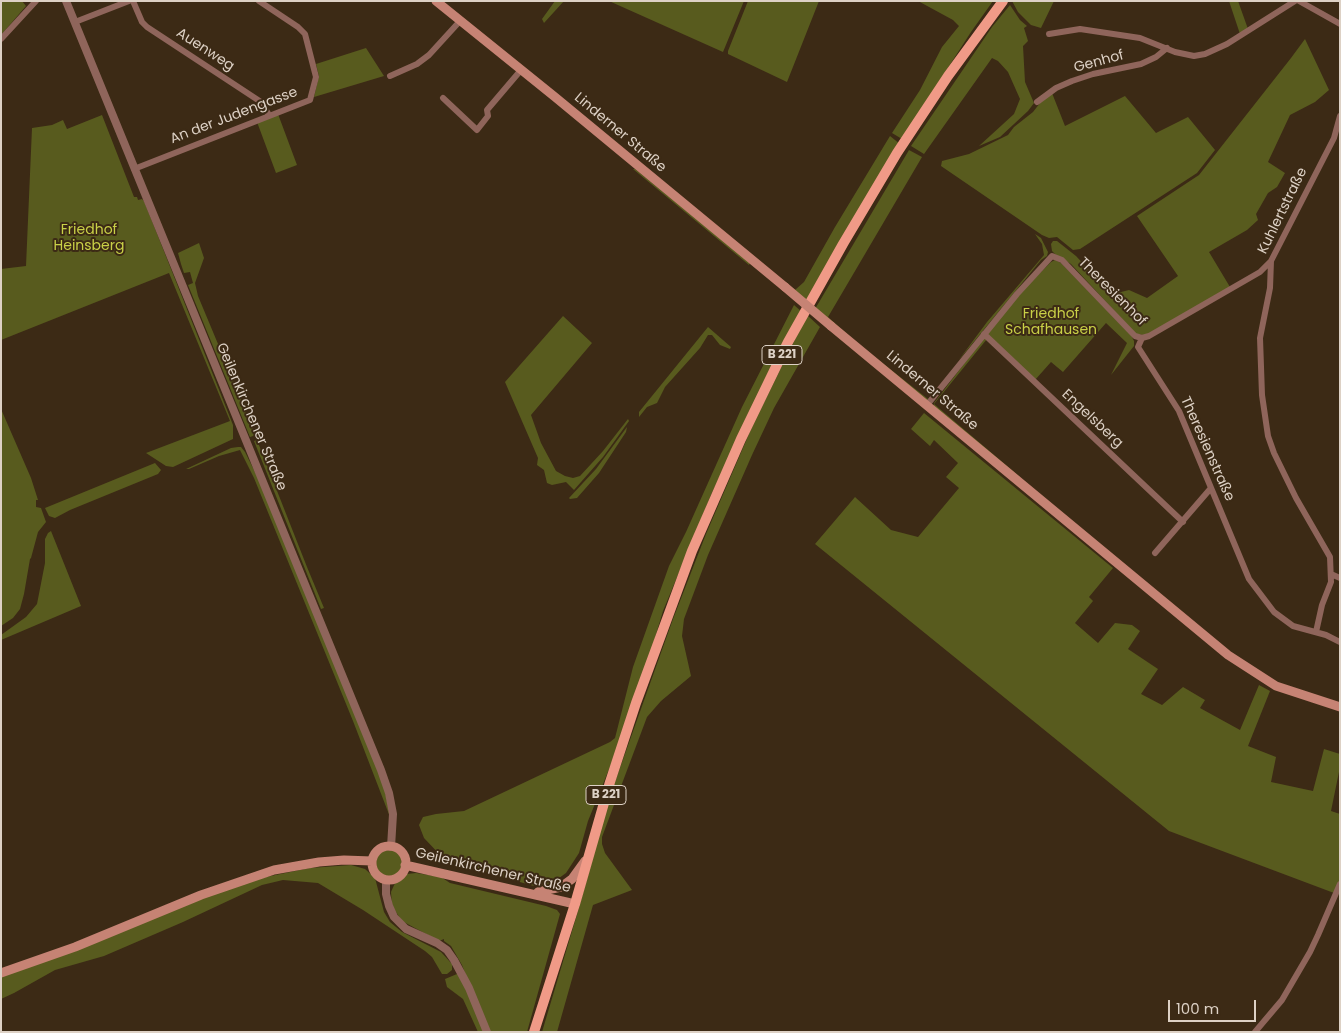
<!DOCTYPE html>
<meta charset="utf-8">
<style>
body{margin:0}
#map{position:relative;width:1341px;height:1033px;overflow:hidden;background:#3c2a15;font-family:Poppins,sans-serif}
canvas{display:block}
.frame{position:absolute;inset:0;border:2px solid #ddd1c5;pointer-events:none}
.scale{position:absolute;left:1168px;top:1000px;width:88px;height:22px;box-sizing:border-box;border:2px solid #ddd1c5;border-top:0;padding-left:6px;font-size:15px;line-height:18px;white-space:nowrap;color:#ddd1c5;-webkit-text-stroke:4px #3c2a15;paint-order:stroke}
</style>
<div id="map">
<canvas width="1341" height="1033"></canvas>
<div class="frame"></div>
<div class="scale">100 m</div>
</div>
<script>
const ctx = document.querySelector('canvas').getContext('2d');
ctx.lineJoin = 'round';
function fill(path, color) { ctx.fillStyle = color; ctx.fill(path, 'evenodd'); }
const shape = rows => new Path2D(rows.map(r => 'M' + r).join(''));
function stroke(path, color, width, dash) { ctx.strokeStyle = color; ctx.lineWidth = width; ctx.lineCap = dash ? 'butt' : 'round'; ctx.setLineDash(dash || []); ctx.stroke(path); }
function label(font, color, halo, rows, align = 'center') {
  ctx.font = font + ' Poppins,sans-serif'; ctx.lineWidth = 4; ctx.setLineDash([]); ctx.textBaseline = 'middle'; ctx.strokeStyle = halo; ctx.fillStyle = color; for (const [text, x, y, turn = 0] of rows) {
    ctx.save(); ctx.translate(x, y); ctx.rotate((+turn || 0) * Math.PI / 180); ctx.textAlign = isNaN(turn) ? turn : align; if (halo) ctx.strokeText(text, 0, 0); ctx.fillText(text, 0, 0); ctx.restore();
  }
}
const green = shape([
 [1,1,22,1,26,6,1,35],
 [555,1,564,1,544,23,542,19],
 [609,1,744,1,723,52],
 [748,1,819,1,787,82,728,54,728,51],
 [918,1,993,1,971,32,902,139,892,133,920,90,942,47,959,26,953,20],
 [1012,1,1054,1,1041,28,1031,25,1018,12],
 [1229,1,1238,1,1248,29,1240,34],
 [1010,5,1020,20,1027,26,1024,28,1028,41,1023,46,1025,82,1034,103,1028,111,1000,137,979,146,1014,114,1020,99,1008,72,998,61,992,58,924,154,911,146,992,27],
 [1305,39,1329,90,1315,102,1290,115,1268,162,1285,173,1277,187,1268,193,1256,214,1258,220,1247,230,1209,252,1230,287,1161,329,1144,335,1136,334,1071,264,1055,254,1052,251,1051,244,1053,241,1057,241,1076,256,1105,287,1113,292,1121,292,1129,290,1147,298,1178,276,1137,216,1199,175,1291,58],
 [366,48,384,76,314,97,319,76,316,64],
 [1052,93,1065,126,1125,96,1156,133,1188,117,1215,150,1197,173,1080,249,1073,250,1057,237,1049,238,1042,235,941,166,942,161,969,154,1008,135,1014,127,1033,112,1040,103],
 [278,114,297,165,276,173,257,122],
 [102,115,134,197,137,197,138,200,142,199,144,201,233,425,233,439,173,467,166,466,146,453,230,421,169,273,1,340,1,269,26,266,32,128,52,125,63,120,67,129],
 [890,136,900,144,807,303,745,250,795,290,804,282,835,227],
 [909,150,922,157,828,317,857,343,928,399,927,401,815,309],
 [633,169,635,169,750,263,749,265],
 [1035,234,1041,238,1048,252,1047,256,1041,260,958,361,987,322,1044,255,1042,244],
 [199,243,204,258,195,283,198,296,256,435,250,437,188,285,193,283,190,272,184,273,181,264,178,253],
 [1055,260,1061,263,1131,335,1134,341,1134,346,1111,375,1127,343,1106,323,1063,372,1051,362,1035,380,986,334,1026,287,1051,262],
 [794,305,802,312,767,375,711,495,663,611,648,661,618,747,588,821,579,853,566,873,551,884,534,886,477,870,443,858,424,838,419,825,423,817,436,814,464,811,610,742,615,738,633,667,669,566,686,532,742,407],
 [807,315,820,327,774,408,752,455,708,555,684,619,682,636,691,676,661,701,647,717,602,837,602,844,605,853,632,890,593,905,557,1032,542,1032,578,911,611,793,673,619,706,534,752,427],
 [563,316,592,343,531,415,541,443,556,471,565,476,573,478,580,476,603,451,628,419,629,421,603,457,574,490,566,482,552,485,547,483,544,470,537,465,538,458,505,382],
 [708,327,731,347,730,349,720,345,712,335,708,335,700,348,665,387,657,403,647,407,639,417,639,412],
 [984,338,987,339,934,404,1020,477,1021,480,933,408,934,403],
 [1,409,31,478,38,500,36,500,36,507,41,508,46,522,38,532,31,558,30,559,24,594,20,609,13,618,1,626],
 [924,413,1113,568,1089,597,1093,601,1075,623,1098,643,1115,623,1132,625,1140,631,1128,649,1158,669,1141,694,1162,705,1183,687,1205,700,1200,708,1240,730,1259,685,1270,691,1248,746,1276,757,1271,782,1313,791,1324,749,1340,754,1340,767,1331,811,1340,814,1340,880,1334,893,1169,831,815,544,855,497,891,530,918,537,959,488,946,477,958,463,934,440,930,446,911,429],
 [627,427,626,432,599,473,577,498,570,499,569,498,596,469],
 [257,440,307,567,324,608,321,609,254,441],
 [238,447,241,447,245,452,258,478,384,785,390,817,353,721,254,478,240,450,219,456,189,469,186,469,231,448],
 [155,463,161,470,158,474,70,510,55,518,49,516,45,508],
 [51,531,81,606,1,640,1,635,26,617,37,604,45,563,45,539,48,533],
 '376 863a13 13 0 1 1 26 0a13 13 0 1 1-26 0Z',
 [351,865,365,869,375,878,384,912,390,922,402,932,441,952,452,964,452,970,447,974,442,974,432,957,425,951,363,910,318,883,283,880,262,885,183,922,104,956,55,970,14,993,1,999,1,976,200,898,251,880,310,868],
 [416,873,441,877,450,883,546,906,557,910,560,914,527,1032,488,1032,462,965,451,946,444,941,444,939,439,941,402,921,392,906,391,892,395,883,407,874],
 [457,974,461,975,485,1032,478,1032,463,999,447,987,445,979]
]);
const minor = shape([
 [133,1,142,22,147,27,261,102,269,115],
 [1299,1,1340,24],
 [75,22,129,1],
 [1049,34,1080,29,1140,38,1175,52,1194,56,1205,54,1227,44,1295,1],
 [1,39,36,1],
 [390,76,417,64,429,55,460,21],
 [443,98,477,130,488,116,487,110,521,70],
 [1037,102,1056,88,1072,81,1093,74,1141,64,1156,57,1167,48],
 [134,169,310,100,316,77,305,34,298,27,259,1],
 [1271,261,1260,272,1149,336,1142,338,1138,347,1179,411,1249,579,1274,612,1293,626,1326,635,1340,642],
 [984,334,1183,522],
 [927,405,1017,294,1052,256,1062,260,1135,336,1142,338],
 [1155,553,1211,488],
 [1331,574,1340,578],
 [1316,632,1322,605,1331,582,1330,557,1296,498,1274,453,1268,436,1262,395,1260,338,1270,288,1271,261,1334,138,1340,116],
 [1255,1032,1282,1000,1310,952,1318,935,1340,884]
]);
const tertiary = shape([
 [66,1,381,770,389,793,393,814,391,847],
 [386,880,386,894,389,906,394,917,406,929,437,943,447,950,454,960,469,988,487,1032]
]);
const secondary = shape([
 [436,1,555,97,785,287],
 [831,326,1228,655,1276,686,1340,707],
 '372 863a17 17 0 1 1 34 0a17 17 0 1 1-34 0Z',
 [405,865,575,904],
 [538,892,561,887,572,879,585,861],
 [1,973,75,947,201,895,274,870,319,862,344,860,372,861]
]);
const primary = shape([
 [534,1032,575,904,610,782,636,703,692,551,741,439,788,342,843,244,897,153,948,76,1003,1]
]);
const secondaryBridge = shape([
 [785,287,831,326]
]);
const shields = [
 [782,355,40],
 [606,795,40]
];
const shieldNames = [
 ["B 221",782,355],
 ["B 221",606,795]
];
const streetNames = [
 ["Auenweg",205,50,33],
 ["Genhof",1099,62,-15],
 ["An der Judengasse",234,116,-21],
 ["Linderner Straße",620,133,40],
 ["Kuhlertstraße",1283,211,-64],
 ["Theresienhof",1112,292,45],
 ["Linderner Straße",932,391,40],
 ["Geilenkirchener Straße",251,417,67],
 ["Engelsberg",1092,419,43],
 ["Theresienstraße",1207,449,66],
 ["Geilenkirchener Straße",493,871,13]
];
const parkNames = [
 ["Friedhof",89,230],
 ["Heinsberg",89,246],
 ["Friedhof",1051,314],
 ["Schafhausen",1051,330]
];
fill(green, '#585b1e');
stroke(minor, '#8f655b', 6);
stroke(tertiary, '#8f655b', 8);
stroke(secondary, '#c68374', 9);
stroke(primary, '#f09a87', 10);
stroke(secondaryBridge, '#c68374', 9);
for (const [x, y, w] of shields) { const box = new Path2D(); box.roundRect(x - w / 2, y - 9.5, w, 19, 4); ctx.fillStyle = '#3c2a15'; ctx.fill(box); stroke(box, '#ddd1c5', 1); }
label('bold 12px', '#ddd1c5', null, shieldNames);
label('14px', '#ddd1c5', '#3c2a15', streetNames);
label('14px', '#c9d047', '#3c2a15', parkNames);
</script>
